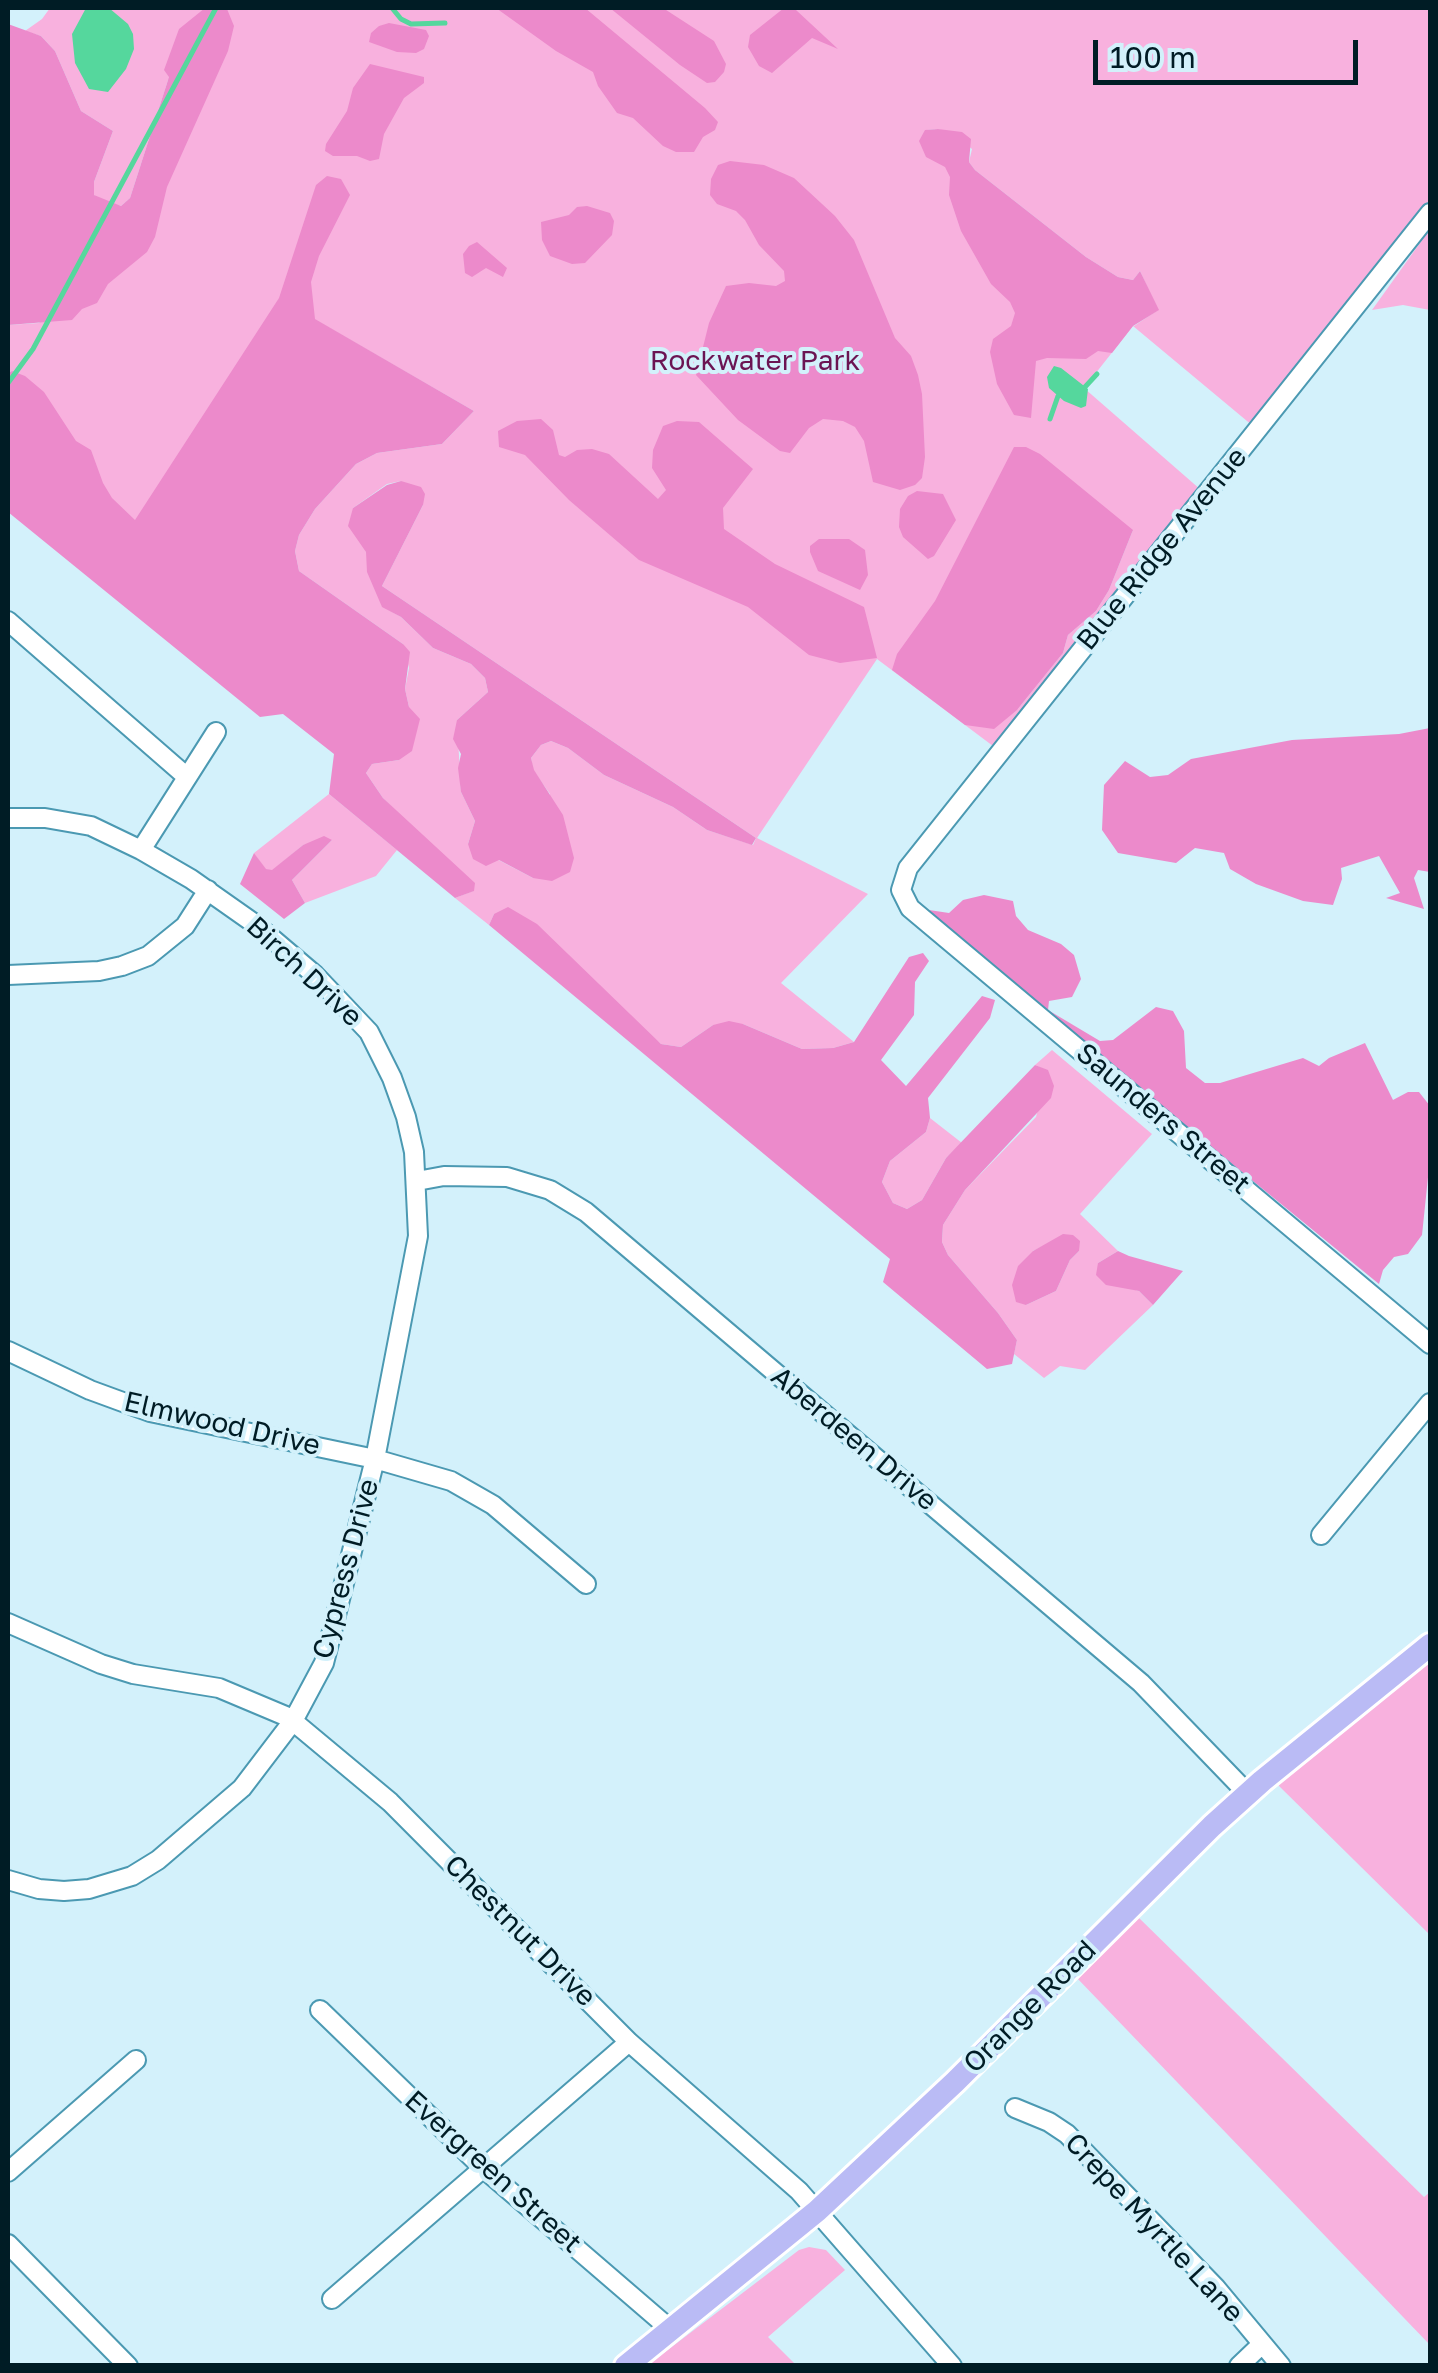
<!DOCTYPE html>
<style>
body{margin:0}
#map{position:relative;width:1438px;height:2373px;overflow:hidden;background:#d3f1fb;font-family:"Golos Text",sans-serif}
canvas{display:block}
.frame{position:absolute;inset:0;border:10px solid #001c25;pointer-events:none}
.scale{position:absolute;left:1093px;top:40px;width:265px;height:45px;box-sizing:border-box;border:5px solid #001c25;border-top:0;padding-left:12px;font-size:30px;line-height:35px;white-space:nowrap;color:#001c25;-webkit-text-stroke:8px #d3f1fb;paint-order:stroke}
</style>
<div id="map">
<canvas width="1438" height="2373"></canvas>
<div class="frame"></div>
<div class="scale">100 m</div>
</div>
<script>
const ctx = document.querySelector('canvas').getContext('2d');
ctx.lineJoin = 'round';
function fill(path, color) { ctx.fillStyle = color; ctx.fill(path, 'evenodd'); }
const shape = rows => new Path2D(rows.map(r => 'M' + r).join(''));
function stroke(path, color, width, dash) { ctx.strokeStyle = color; ctx.lineWidth = width; ctx.lineCap = dash ? 'butt' : 'round'; ctx.setLineDash(dash || []); ctx.stroke(path); }
function label(font, color, halo, rows, align = 'center') {
  ctx.font = font + ' "Golos Text",sans-serif'; ctx.lineWidth = 8; ctx.setLineDash([]); ctx.textBaseline = 'middle'; ctx.strokeStyle = halo; ctx.fillStyle = color; for (const [text, x, y, turn = 0] of rows) {
    ctx.save(); ctx.translate(x, y); ctx.rotate((+turn || 0) * Math.PI / 180); ctx.textAlign = isNaN(turn) ? turn : align; if (halo) ctx.strokeText(text, 0, 0); ctx.fillText(text, 0, 0); ctx.restore();
  }
}
const green = shape([
 [50,8,1430,8,1430,199,1253,426,1133,326,1084,388,1201,490,993,746,877,659,757,838,868,894,781,983,854,1042,833,1048,802,1049,743,1024,713,1025,681,1047,661,1044,494,914,489,925,455,898,473,891,383,798,366,773,372,764,399,760,409,707,405,689,409,668,403,644,299,571,295,551,299,535,315,509,356,464,377,453,442,444,474,411,279,299,125,595,8,392,12,371,8,373,8,325,39,323,138,224,169,77,130,198,121,206,100,200,94,195,94,182,113,131,81,111,55,51,41,36,25,31,42,19],
 [938,129,953,134,972,149,969,162,975,170,1086,257,1118,277,1133,280,1140,271,1158,310,1134,326,927,130],
 [401,481,423,505,382,586,756,838,753,845,707,830,673,807,604,775,568,748,551,741,541,745,531,758,533,770,550,794,533,878,468,844,475,821,461,792,457,720,488,692,485,678,471,664,433,648,401,617,382,606,353,508,387,484],
 [1133,530,1109,590,1096,611,1068,635,1063,653,1017,710],
 [1430,229,1430,310,1403,305,1372,310],
 [329,794,397,850,376,876,305,903,292,880,332,840,303,845,272,871,265,869,254,853],
 [1052,1050,1152,1134,1080,1214,1118,1251,1098,1263,1122,1286,1139,1291,1153,1305,1085,1370,1060,1366,1044,1378,1014,1354,1017,1340,998,1313,948,1255,942,1242,943,1225,965,1190,1036,1117,1048,1071,1035,1065],
 [1047,1244,1079,1251,1070,1260,1056,1291,1026,1305,1033,1251],
 [930,1118,962,1143,946,1158,922,1200,907,1209,893,1203,882,1182,890,1161,926,1132],
 [1430,1661,1430,1935,1278,1785],
 [1137,1916,1424,2197,1430,2192,1430,2345,1076,1977],
 [809,2247,826,2250,845,2270,768,2337,796,2365,648,2365,799,2250]
]);
const forest = shape([
 [205,8,227,9,234,26,228,51,167,187,155,237,147,252,108,284,97,303,82,309,72,320,8,325,8,24,41,36,55,51,81,111,113,131,94,182,94,195,121,206,130,198,169,77,164,70,179,29],
 [496,8,585,8,705,108,718,122,715,130,703,137,694,152,676,152,663,146,633,118,617,113,598,86,593,72,556,51],
 [610,8,663,8,714,41,726,64,724,72,715,82,707,83,680,65],
 [784,8,798,8,796,10,838,49,812,38,772,73,759,66,748,47,750,35],
 [389,23,426,30,429,36,424,49,416,53,397,52,369,42,371,33,379,26],
 [370,64,424,77,424,83,404,98,384,134,379,159,370,161,357,156,333,156,325,151,326,144,347,111,353,88],
 [938,129,962,132,971,139,969,162,975,170,1086,257,1118,277,1133,280,1140,271,1159,310,1133,326,1112,353,1098,351,1086,359,1047,358,1036,361,1031,418,1014,415,997,384,990,352,993,339,1011,326,1015,313,1010,302,991,284,961,231,949,195,950,177,945,167,926,157,919,141,925,130],
 [730,161,764,165,794,178,835,216,854,240,895,338,911,356,918,375,922,394,925,457,922,478,915,485,900,490,873,482,864,441,855,427,843,421,823,419,809,428,790,453,780,451,738,420,696,375,709,323,726,286,749,283,776,286,785,281,784,271,759,245,745,220,736,211,717,204,710,195,711,179,718,165],
 [327,176,341,179,350,195,319,256,311,282,315,319,474,411,442,444,377,453,356,464,315,509,299,535,295,551,299,571,403,644,410,652,405,689,409,707,420,719,412,751,399,760,372,764,366,773,383,798,475,883,474,891,455,898,329,794,334,754,283,714,260,717,8,512,8,373,12,371,25,376,44,392,76,441,91,450,103,483,112,498,135,520,279,298,316,185],
 [587,206,610,213,614,221,612,235,585,263,572,264,550,256,542,240,541,222,569,215,577,207],
 [477,242,507,268,503,277,486,268,472,277,465,273,463,254,469,246],
 [541,419,553,430,559,455,565,457,577,450,592,449,609,454,658,499,666,490,652,468,653,450,663,426,677,421,699,422,753,469,723,508,724,529,775,564,864,607,877,658,840,663,809,655,748,607,639,560,569,500,525,455,499,447,498,431,517,421],
 [1014,447,1026,447,1040,454,1133,530,1109,590,1096,611,1068,635,1063,653,1017,710,994,729,965,725,892,670,897,654,935,601],
 [401,481,421,487,425,494,423,505,382,586,756,838,752,845,707,830,673,807,604,775,568,748,551,741,541,745,531,758,534,770,563,815,574,858,570,872,552,881,533,878,499,860,486,866,473,859,468,844,475,821,461,792,458,768,461,754,453,739,457,720,488,692,485,678,471,664,433,648,401,617,382,607,367,572,366,552,348,526,353,508,387,485],
 [917,491,943,494,956,520,934,556,928,559,903,537,899,527,900,509,908,496],
 [819,539,849,539,865,550,868,575,860,590,818,571,810,552,810,546],
 [1430,728,1430,872,1418,870,1414,878,1424,909,1386,898,1400,893,1379,856,1341,868,1342,879,1333,905,1303,901,1256,884,1230,869,1224,853,1195,848,1176,863,1118,853,1102,830,1104,785,1125,761,1150,777,1168,775,1191,759,1292,740,1399,734],
 [324,836,332,840,292,880,305,903,284,919,240,884,254,853,266,869,272,870,303,845],
 [984,895,1013,901,1016,916,1028,930,1061,944,1074,955,1081,979,1072,997,1049,1001,1048,1010,1100,1041,1113,1040,1156,1007,1173,1011,1184,1031,1186,1068,1205,1083,1220,1083,1303,1058,1319,1066,1329,1058,1365,1043,1393,1100,1408,1092,1419,1092,1430,1106,1430,1158,1422,1235,1408,1254,1394,1257,1383,1270,1379,1284,941,926,929,910,949,913,963,900],
 [508,907,537,924,661,1044,681,1047,713,1025,729,1021,743,1024,802,1049,833,1048,854,1042,909,957,923,953,929,961,915,982,914,1015,881,1060,906,1086,982,996,995,1000,990,1018,928,1098,930,1118,926,1132,890,1161,882,1182,893,1203,907,1209,922,1200,946,1158,1035,1065,1048,1070,1054,1086,1051,1098,965,1190,943,1225,942,1242,948,1255,998,1313,1017,1340,1012,1364,987,1369,883,1282,890,1259,489,925,494,914],
 [1063,1234,1073,1235,1080,1241,1079,1251,1070,1260,1056,1291,1026,1305,1016,1302,1012,1285,1018,1266,1033,1251],
 [1118,1251,1129,1256,1183,1271,1153,1305,1139,1291,1106,1285,1096,1275,1098,1263]
]);
const water = shape([
 [86,8,109,8,128,24,133,34,134,49,126,69,108,92,89,89,75,63,72,34],
 [1054,366,1061,368,1088,389,1086,406,1081,408,1064,401,1049,388,1047,377]
]);
const stream = shape([
 [392,8,401,19,411,24,445,23],
 [8,383,33,349,216,8],
 [1085,387,1097,374],
 [1050,419,1058,396]
]);
const minor = shape([
 [1430,213,908,868,901,890,910,908,1430,1344],
 [8,621,187,777],
 [8,818,45,818,91,826,141,850,191,879,255,924,315,975,369,1032,392,1078,406,1117,414,1152,418,1236,375,1459,324,1663,293,1721,242,1788,158,1860,132,1876,89,1889,64,1891,39,1889,8,1880],
 [141,850,216,732],
 [8,975,99,971,122,966,148,956,185,926,208,890],
 [417,1181,444,1176,507,1177,550,1190,586,1212,1141,1683,1248,1794],
 [8,1351,90,1390,150,1412,375,1459,451,1481,493,1505,586,1584],
 [1321,1535,1430,1403],
 [8,1623,101,1664,133,1674,219,1688,288,1717,390,1802,629,2042,799,2191,952,2366],
 [320,2010,483,2168,670,2329],
 [1015,2108,1049,2122,1067,2134,1216,2288,1281,2366],
 [8,2172,136,2060],
 [8,2244,128,2366],
 [332,2299,629,2042],
 [1239,2366,1261,2345]
]);
const major = shape([
 [626,2366,817,2211,955,2082,1212,1826,1262,1781,1430,1645]
]);
const parkNames = [
 ["Rockwater Park",755,361]
];
const streetNames = [
 ["Blue Ridge Avenue",1162,549,-51],
 ["Birch Drive",304,972,43],
 ["Saunders Street",1163,1119,40],
 ["Elmwood Drive",222,1424,13],
 ["Aberdeen Drive",854,1439,40],
 ["Cypress Drive",346,1569,-75],
 ["Chestnut Drive",520,1931,45],
 ["Orange Road",1030,2007,-45],
 ["Evergreen Street",493,2172,42],
 ["Crepe Myrtle Lane",1154,2228,47]
];
fill(green, '#f8b1de');
fill(forest, '#ec8acb');
fill(water, '#55d79d');
stroke(stream, '#55d79d', 5);
stroke(minor, '#4b99b2', 22);
stroke(major, '#fff', 28);
stroke(minor, '#fff', 18);
stroke(major, '#babbf5', 22);
label('28px', '#6b1453', '#d3f1fb', parkNames);
label('28px', '#001c25', '#d3f1fb', streetNames);
</script>
